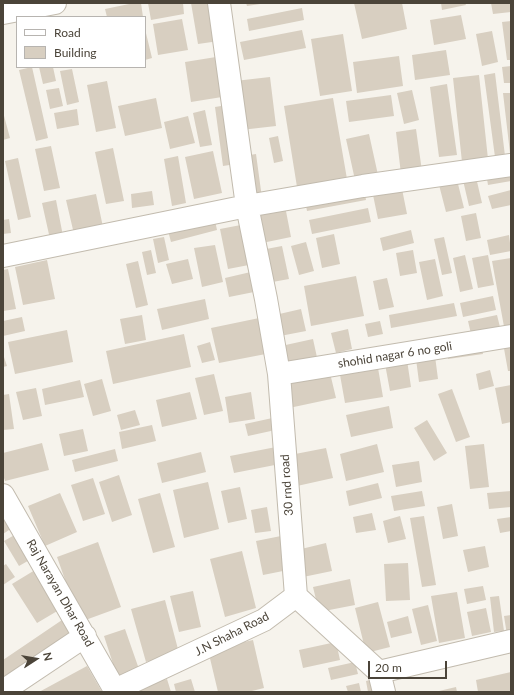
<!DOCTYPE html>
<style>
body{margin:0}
#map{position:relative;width:514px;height:695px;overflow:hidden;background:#f6f3ec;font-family:Lato,sans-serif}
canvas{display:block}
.frame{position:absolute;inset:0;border:4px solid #4b4439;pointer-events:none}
.legend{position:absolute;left:16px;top:16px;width:130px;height:52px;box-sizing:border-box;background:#fff;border:1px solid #b7b4b0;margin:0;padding:5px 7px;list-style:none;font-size:12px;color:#4b4439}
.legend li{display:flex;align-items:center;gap:8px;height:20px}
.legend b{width:20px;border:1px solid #b7b4b0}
.north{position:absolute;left:16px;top:639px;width:40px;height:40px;-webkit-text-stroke:3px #fff;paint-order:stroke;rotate:78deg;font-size:11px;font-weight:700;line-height:16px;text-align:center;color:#4b4439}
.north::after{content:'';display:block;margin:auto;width:14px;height:18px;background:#4b4439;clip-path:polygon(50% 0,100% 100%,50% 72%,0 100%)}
.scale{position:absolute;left:368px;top:661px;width:79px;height:18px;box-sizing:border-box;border:2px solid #4b4439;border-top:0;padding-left:5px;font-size:12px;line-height:14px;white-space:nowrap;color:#4b4439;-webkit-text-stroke:3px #fff;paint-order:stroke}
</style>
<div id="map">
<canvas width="514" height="695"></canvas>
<div class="frame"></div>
<ul class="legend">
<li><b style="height:5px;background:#fff"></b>Road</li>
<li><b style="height:11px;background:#d8cfc1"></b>Building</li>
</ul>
<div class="north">N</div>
<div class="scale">20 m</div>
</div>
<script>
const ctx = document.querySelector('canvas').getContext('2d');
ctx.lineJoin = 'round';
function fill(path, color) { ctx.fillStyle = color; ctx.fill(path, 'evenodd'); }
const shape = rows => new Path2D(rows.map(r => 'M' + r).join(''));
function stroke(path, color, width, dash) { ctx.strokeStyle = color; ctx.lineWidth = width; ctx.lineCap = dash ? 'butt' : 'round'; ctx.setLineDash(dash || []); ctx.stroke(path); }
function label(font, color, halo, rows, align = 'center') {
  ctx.font = font + ' Lato,sans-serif'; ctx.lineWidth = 3.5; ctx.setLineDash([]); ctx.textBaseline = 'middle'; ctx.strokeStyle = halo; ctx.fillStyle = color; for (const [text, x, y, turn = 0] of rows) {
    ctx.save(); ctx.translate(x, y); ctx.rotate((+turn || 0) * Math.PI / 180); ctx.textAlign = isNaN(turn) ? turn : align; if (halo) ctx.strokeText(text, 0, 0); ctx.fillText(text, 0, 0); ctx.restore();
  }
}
const building = shape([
 [134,3,141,3,143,17,107,17,105,9],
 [148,3,183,3,184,14,151,20],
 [191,3,213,3,219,41,198,44],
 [246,3,260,3,260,4,247,6],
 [354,3,402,3,407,29,362,39],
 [441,3,465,3,466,5,442,10],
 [491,3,511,3,511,12,493,14],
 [302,8,304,20,249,31,247,19],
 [461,15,466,39,434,45,430,20],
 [182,19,188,50,158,55,153,24],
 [511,21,511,60,507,60,502,22],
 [145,29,152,58,145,60],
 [302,30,306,48,244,60,240,42],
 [492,31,498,62,482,66,476,34],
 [343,34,352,91,320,96,311,39],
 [446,50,450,75,415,80,412,55],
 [399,56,403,86,357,93,353,62],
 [216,57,222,97,191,102,185,62],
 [511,66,511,83,504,83,502,67],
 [32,67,48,138,36,141,19,70],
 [39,67,53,67,56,81,43,84],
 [72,69,79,102,67,105,60,71],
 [495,73,505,156,495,157,484,75],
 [479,75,488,159,462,162,453,78],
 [270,77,276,126,241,130,235,81],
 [107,81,116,128,96,132,87,85],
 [447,84,457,155,439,157,430,87],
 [59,88,63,106,50,109,46,90],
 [412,90,419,120,404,124,397,93],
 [503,93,511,93,511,153,510,153],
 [391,95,394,116,349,122,346,101],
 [156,98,162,128,125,136,118,106],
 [333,98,347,179,297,187,284,106],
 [227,105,236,164,223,166,215,107],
 [77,109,79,125,57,129,54,113],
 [205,110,212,145,200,147,193,113],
 [3,112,10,138,3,140],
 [188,116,195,143,170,149,164,122],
 [416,129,422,171,401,174,396,132],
 [369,134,378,175,355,180,346,139],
 [278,136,283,161,274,163,269,138],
 [51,146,60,188,44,191,35,149],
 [113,148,124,201,106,204,95,152],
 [213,151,222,193,194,199,185,157],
 [256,154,262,198,250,199,243,156],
 [178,156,186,203,172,206,164,159],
 [18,158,31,217,18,220,5,161],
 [511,169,511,181,488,185,486,173],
 [475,173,482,203,469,206,462,176],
 [456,176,464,208,446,212,438,181],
 [364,189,366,200,307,211,305,200],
 [402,189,407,214,378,219,373,195],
 [511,190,511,205,492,209,488,196],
 [152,191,154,205,132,208,131,194],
 [96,194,103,227,74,234,66,200],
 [56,200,63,236,50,239,42,203],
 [285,206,291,237,262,243,256,212],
 [368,208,371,222,312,234,309,220],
 [476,213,481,238,466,241,461,216],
 [214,216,217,230,171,242,167,227],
 [9,219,11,233,3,234,3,220],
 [246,224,254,264,228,269,220,229],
 [411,230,414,243,383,251,380,238],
 [334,234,340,264,322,268,316,238],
 [509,235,511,251,490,255,487,240],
 [164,237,169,260,158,263,153,239],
 [444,237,452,273,442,275,434,239],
 [306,242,314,271,299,275,291,246],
 [215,245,223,282,202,287,194,248],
 [282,246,289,279,267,283,261,250],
 [151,250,156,273,147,275,142,252],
 [413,250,417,273,400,276,396,253],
 [465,255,473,289,460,292,453,258],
 [488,255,494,285,478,288,472,258],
 [511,258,511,331,505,332,492,261],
 [188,259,193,279,172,284,166,264],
 [435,259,443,296,427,300,419,262],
 [47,260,55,299,23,305,15,267],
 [138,261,148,305,136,308,126,264],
 [8,269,16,309,3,311,3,270],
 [255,271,259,291,229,297,225,278],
 [356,276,364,316,311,326,304,286],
 [387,278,394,307,379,310,373,281],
 [493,296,496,310,463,317,460,303],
 [205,299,209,319,162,330,157,309],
 [454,303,457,316,391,328,389,315],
 [301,309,306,331,280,336,275,315],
 [142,315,146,340,125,344,120,319],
 [497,315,500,327,471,334,468,321],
 [22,317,25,331,3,336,3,321],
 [264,317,271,353,219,363,211,328],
 [380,321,383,334,368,337,365,324],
 [348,329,352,349,336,353,331,333],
 [67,330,73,362,15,374,8,342],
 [184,334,191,367,113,384,106,351],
 [313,339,318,362,286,368,281,346],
 [511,341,511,371,508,371,503,343],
 [210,342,215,360,202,363,197,346],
 [481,345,483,354,448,359,447,351],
 [3,354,7,366,3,367],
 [435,356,438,379,419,382,416,359],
 [407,360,411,387,390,391,385,364],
 [378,368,383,397,345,403,340,375],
 [490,370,494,386,479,390,476,374],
 [330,373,336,398,289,408,284,383],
 [214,374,223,411,204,415,195,378],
 [102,379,111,411,93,416,84,384],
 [80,380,84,397,45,405,42,389],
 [511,385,511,422,502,424,495,388],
 [36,388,42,416,23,420,16,392],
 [452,389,470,437,456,442,438,394],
 [190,392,197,419,162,427,156,400],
 [251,392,255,419,229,423,225,397],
 [9,394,14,429,3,430,3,395],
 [389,406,393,428,351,437,346,415],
 [135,410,140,425,121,430,117,415],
 [277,417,280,429,248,436,245,424],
 [427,420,447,453,434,461,414,428],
 [152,425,156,441,122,449,119,432],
 [83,429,88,451,64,456,59,434],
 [42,443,49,470,5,481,3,475,3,453],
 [377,444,384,472,346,481,340,454],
 [484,444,489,487,470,489,465,446],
 [276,447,280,464,234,473,230,456],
 [326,448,333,478,297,486,290,455],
 [115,449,118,461,75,472,72,460],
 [201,452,206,472,162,483,157,463],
 [419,461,422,482,396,487,392,465],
 [119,475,132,515,112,522,99,482],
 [93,478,105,514,83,521,71,485],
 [208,482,219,529,184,538,173,490],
 [378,483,382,498,349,506,346,491],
 [240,487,247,519,228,523,221,491],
 [422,491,425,506,394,511,391,496],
 [511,491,511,507,489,509,487,493],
 [60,493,77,532,45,546,28,506],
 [160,493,175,547,153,553,138,499],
 [452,504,458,536,443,539,437,507],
 [267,507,271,531,255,533,251,510],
 [372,513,376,530,356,533,353,517],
 [400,516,406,539,388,543,383,521],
 [424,516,436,585,422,587,410,518],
 [511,517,511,531,500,533,497,519],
 [5,519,12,528,3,534,3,520],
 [18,533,33,558,19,566,4,541],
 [286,535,293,569,263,575,256,541],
 [98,542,121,607,80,622,57,557],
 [326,543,332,571,303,577,297,550],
 [485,546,489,567,468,572,463,550],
 [242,551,256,608,225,617,210,559],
 [408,563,410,600,386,601,384,564],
 [6,564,15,577,3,585,3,566],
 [35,570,59,610,37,623,12,584],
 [350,579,355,605,319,612,313,587],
 [483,586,486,600,467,604,464,589],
 [193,591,201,627,179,632,170,596],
 [457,592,465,638,439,643,431,596],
 [499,596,504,631,494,632,490,597],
 [165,600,179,653,146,662,131,609],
 [378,602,390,647,366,653,355,608],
 [428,605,437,641,421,645,412,609],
 [486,608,491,632,472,636,467,612],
 [511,615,511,635,507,635,504,616],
 [408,616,412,633,391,638,387,622],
 [62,620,71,634,3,679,3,660],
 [125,629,140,672,118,679,104,636],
 [253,640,264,688,248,692,218,692,208,650],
 [336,642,340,660,303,668,299,650],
 [355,662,358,674,331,680,328,668],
 [87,666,102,692,39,692],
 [511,672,511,692,478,692,476,680],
 [378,678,381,692,368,692,366,681],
 [167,679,171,692,140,692,138,687],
 [191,679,195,692,176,692,174,684],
 [359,683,361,692,348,692,346,686],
 [456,687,457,692,439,692,439,691]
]);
const minor = shape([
 [219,3,247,206,266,299,279,374,296,596],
 [3,13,55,3],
 [3,256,247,206,363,186,511,165],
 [279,374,511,336],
 [3,495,116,692],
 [379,672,384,692],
 [115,690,264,620,296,596,379,672,511,641],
 [3,691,85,636]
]);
const streetNames = [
 ["shohid nagar 6 no goli",395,355,-9],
 ["30 rnd road",287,485,-94],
 ["Raj Narayan Dhar Road",60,593,60],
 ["J.N Shaha Road",232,634,-27]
];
fill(building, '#d8cfc1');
stroke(minor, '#c2bbae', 24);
stroke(minor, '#fff', 22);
label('12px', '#4b4439', '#fff', streetNames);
</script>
